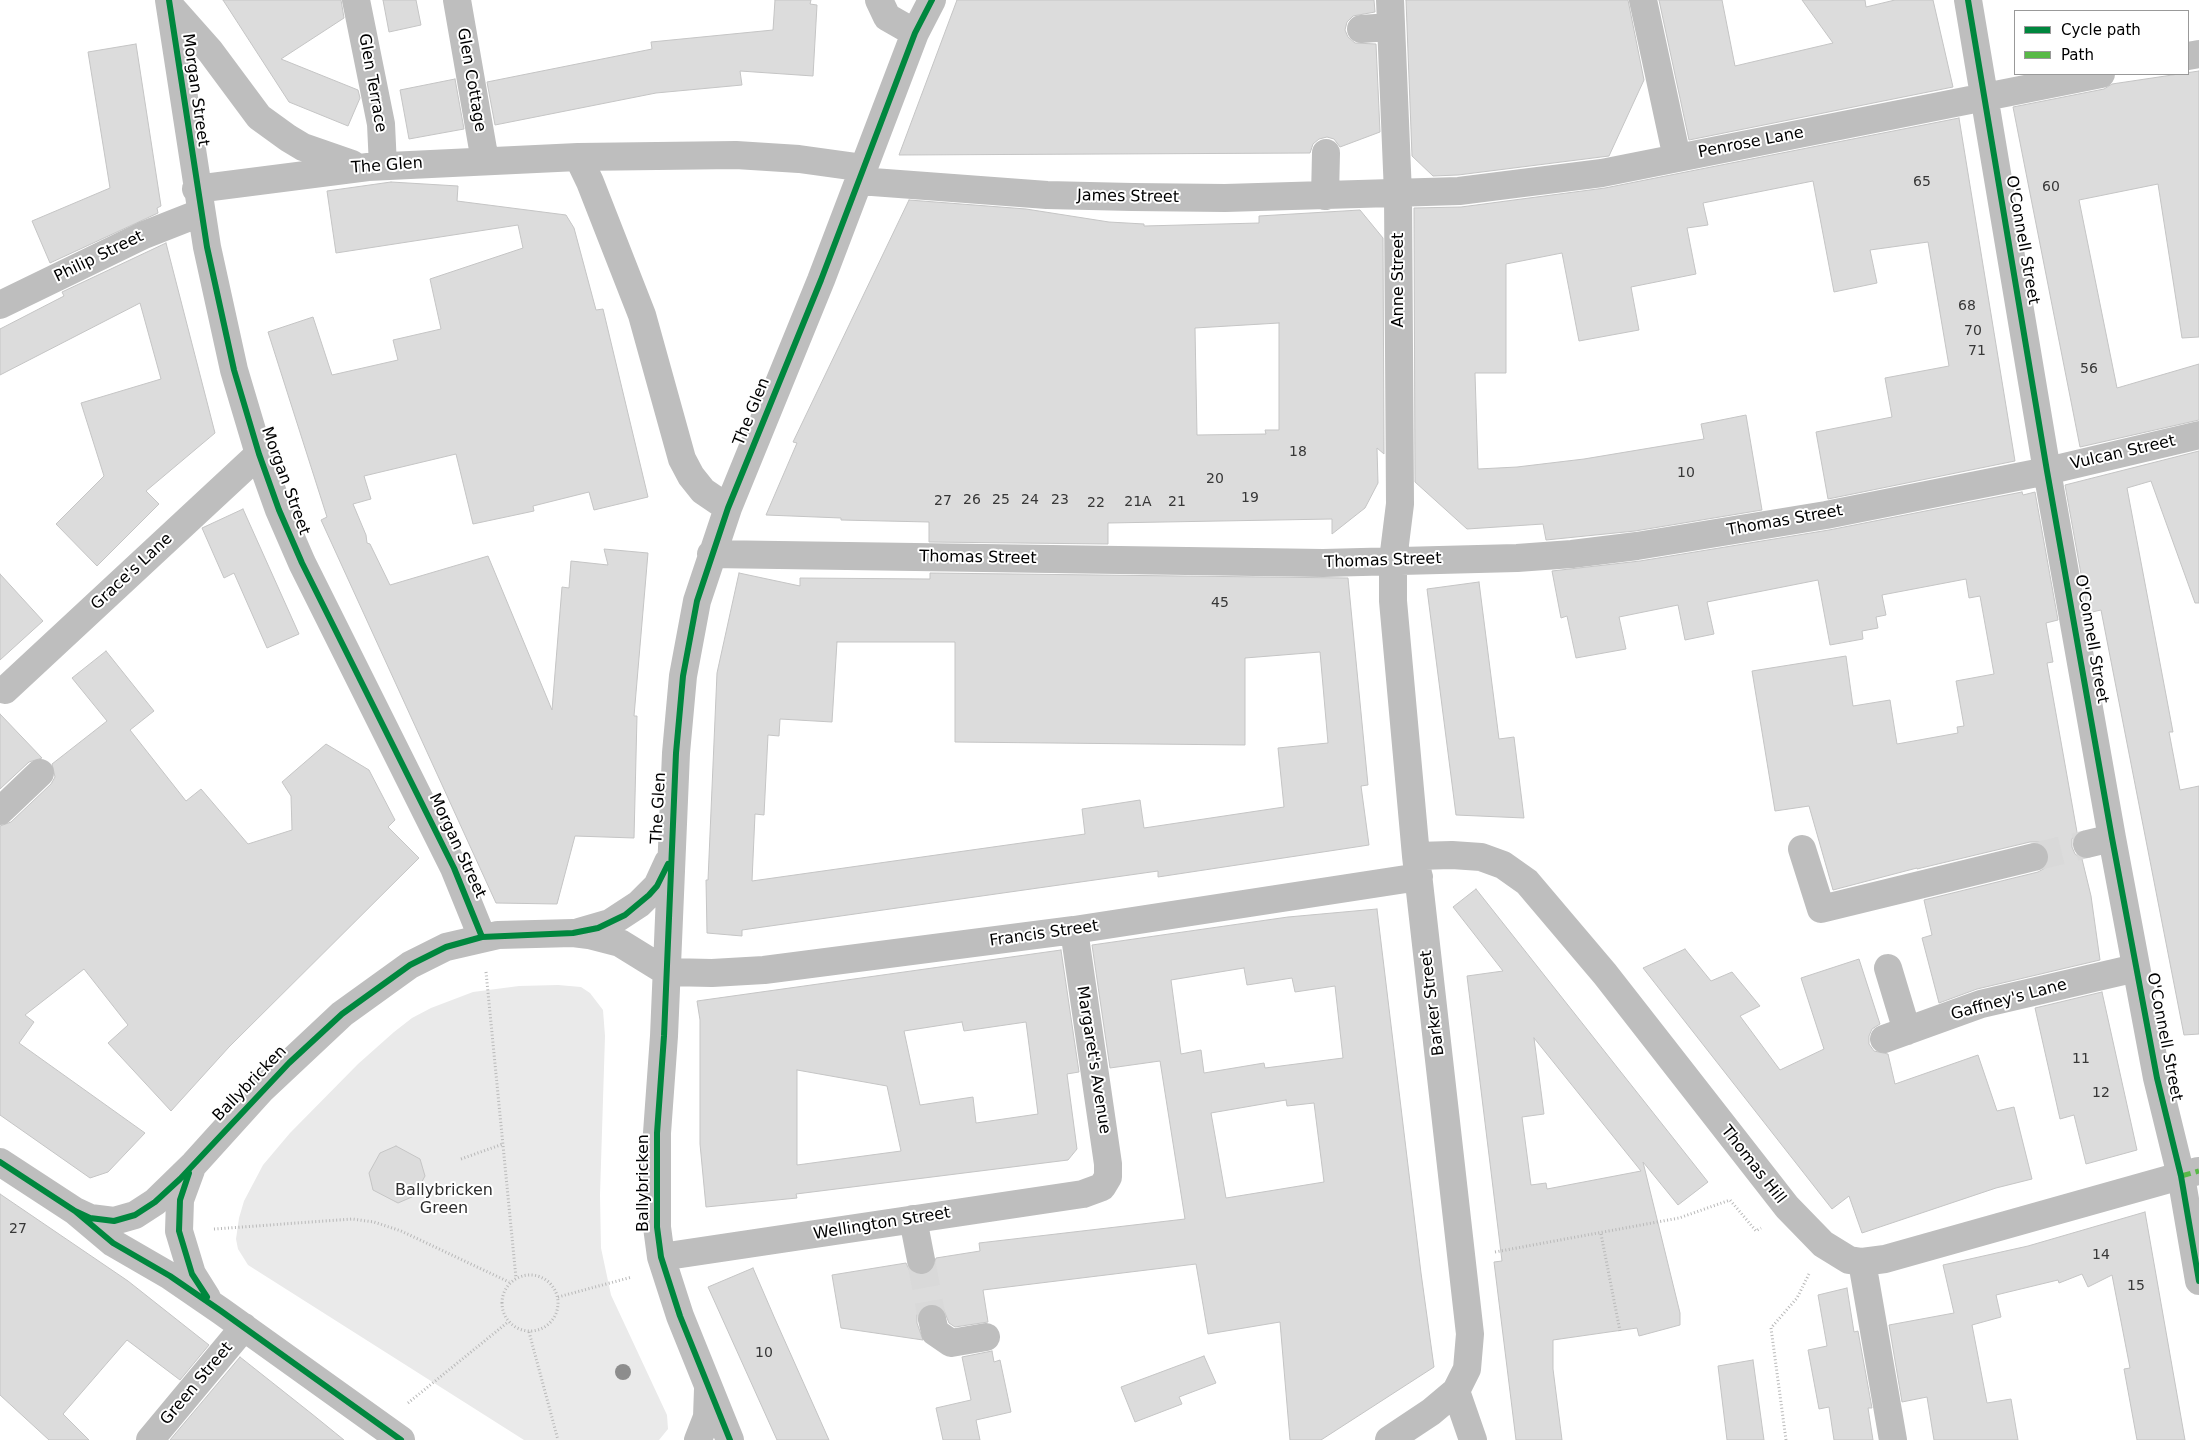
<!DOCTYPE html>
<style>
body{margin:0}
#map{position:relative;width:2199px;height:1440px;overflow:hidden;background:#fff;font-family:"DejaVu Sans",sans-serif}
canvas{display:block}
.legend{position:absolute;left:2014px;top:10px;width:175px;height:65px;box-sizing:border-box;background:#fff;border:1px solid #999;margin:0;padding:6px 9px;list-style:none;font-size:15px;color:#000}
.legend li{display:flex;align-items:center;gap:10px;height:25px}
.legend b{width:25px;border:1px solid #999}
</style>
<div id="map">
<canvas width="2199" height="1440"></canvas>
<ul class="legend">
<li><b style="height:6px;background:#00873e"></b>Cycle path</li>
<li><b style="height:6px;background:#58b947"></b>Path</li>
</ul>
</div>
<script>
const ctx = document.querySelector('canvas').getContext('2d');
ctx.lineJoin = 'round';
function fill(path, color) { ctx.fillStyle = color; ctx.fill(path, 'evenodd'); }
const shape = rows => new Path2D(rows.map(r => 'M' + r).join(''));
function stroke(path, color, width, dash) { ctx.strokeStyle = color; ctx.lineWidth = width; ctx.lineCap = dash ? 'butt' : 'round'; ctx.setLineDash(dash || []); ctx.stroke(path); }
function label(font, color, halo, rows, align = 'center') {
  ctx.font = font + ' "DejaVu Sans",sans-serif'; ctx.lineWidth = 4; ctx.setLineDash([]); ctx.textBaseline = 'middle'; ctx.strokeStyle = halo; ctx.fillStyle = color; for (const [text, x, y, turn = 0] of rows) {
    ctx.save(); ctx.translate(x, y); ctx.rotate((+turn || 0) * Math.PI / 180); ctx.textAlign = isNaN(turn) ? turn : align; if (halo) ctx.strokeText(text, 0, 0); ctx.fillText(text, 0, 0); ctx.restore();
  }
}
const green = shape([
 [558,985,581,987,590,993,603,1010,605,1036,600,1195,601,1248,611,1295,667,1415,668,1429,659,1440,524,1440,248,1265,238,1249,236,1239,239,1218,244,1201,263,1165,290,1133,358,1064,394,1032,412,1018,431,1008,473,992,519,986]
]);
const building = shape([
 [223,0,341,0,344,18,281,59,358,90,360,98,348,126,289,102,223,0],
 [383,0,416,0,421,25,389,32,383,0],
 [775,0,811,0,810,4,817,5,813,76,740,71,742,85,656,93,495,125,487,82,652,49,651,42,773,30,775,0],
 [957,0,1374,0,1375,12,1353,16,1347,22,1345,30,1348,37,1355,43,1376,44,1380,132,1340,147,1334,139,1327,137,1319,139,1313,144,1310,153,899,155,957,0],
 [1406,0,1628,0,1644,80,1609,156,1458,175,1433,176,1412,156,1406,0],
 [1659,0,1722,0,1735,66,1833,43,1802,0,1865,0,1866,7,1895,0,1933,0,1953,87,1689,140,1659,0],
 [136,44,161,206,157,208,158,213,50,263,32,221,110,188,88,52,136,44],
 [2199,71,2199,337,2182,338,2158,184,2079,200,2117,388,2199,364,2199,420,2080,447,2013,107,2104,89,2112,84,2199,71],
 [455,79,464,129,409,139,400,90,455,79],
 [1959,118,2015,461,1828,499,1816,432,1892,417,1885,378,1949,366,1928,242,1870,250,1877,283,1834,292,1813,181,1703,203,1708,225,1687,228,1696,274,1631,287,1639,330,1579,341,1562,253,1506,264,1506,373,1475,373,1478,469,1517,467,1584,459,1704,439,1701,424,1746,415,1762,510,1635,531,1546,540,1543,524,1467,529,1415,482,1414,208,1461,207,1605,188,1959,118],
 [391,182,458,186,457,201,566,215,574,228,596,310,603,309,648,497,594,510,589,492,533,506,534,511,473,524,456,454,364,476,371,499,353,504,366,535,367,543,370,544,390,585,488,556,552,710,562,587,569,588,571,561,608,565,604,549,648,553,634,716,637,716,634,838,575,836,557,904,496,903,321,520,327,517,268,332,313,317,332,375,398,360,393,340,441,329,430,279,523,248,518,225,336,253,327,191,391,182],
 [909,200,1026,209,1109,222,1144,224,1144,226,1259,223,1259,216,1360,210,1383,238,1384,454,1377,448,1378,483,1365,508,1332,534,1332,519,1108,523,1108,544,929,542,929,522,841,520,841,518,766,515,797,443,793,442,909,200],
 [1279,323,1279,430,1265,430,1266,434,1197,435,1195,328,1279,323],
 [166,243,215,433,146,491,159,504,97,566,56,524,104,476,81,403,161,379,140,303,0,375,0,329,64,296,62,292,166,243],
 [2199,451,2199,603,2195,603,2151,481,2127,488,2173,732,2169,732,2180,790,2199,786,2199,1034,2184,1035,2101,610,2088,613,2065,485,2199,451],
 [2022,492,2023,495,2035,492,2058,620,2046,623,2053,662,2047,663,2077,832,2072,839,2072,847,2075,854,2082,859,2091,896,2100,960,1977,989,1939,1003,1922,938,1932,935,1924,900,2038,872,2045,868,2049,861,2049,854,2046,847,2039,842,2030,842,1917,869,1917,868,1833,890,1809,806,1775,811,1752,671,1846,656,1853,706,1890,700,1897,744,1958,733,1957,727,1964,726,1956,681,1994,674,1980,596,1969,598,1966,579,1882,595,1886,615,1876,617,1878,628,1862,631,1863,639,1830,645,1818,580,1707,602,1714,634,1685,640,1678,605,1619,617,1626,649,1576,658,1567,616,1561,618,1552,571,1640,561,1829,530,2022,492],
 [243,509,299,634,267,648,234,573,224,578,202,528,243,509],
 [739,573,800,586,800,578,930,579,930,573,1348,578,1368,785,1361,786,1369,845,1158,877,1158,871,742,930,742,936,707,933,706,880,708,880,717,673,739,573],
 [837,642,955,642,955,742,1245,745,1245,658,1320,652,1328,743,1278,748,1284,807,1144,828,1140,800,1082,809,1085,834,752,881,755,814,764,815,768,735,779,736,780,719,832,722,837,642],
 [0,574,43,621,0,660,0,574],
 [1479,582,1499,739,1514,737,1524,818,1456,815,1427,589,1479,582],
 [106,651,154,711,130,730,186,801,201,789,248,844,292,830,291,796,282,782,326,744,369,770,395,820,388,827,419,858,229,1047,171,1111,108,1043,128,1025,84,969,25,1015,34,1022,19,1043,145,1133,108,1172,90,1178,0,1115,0,826,11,822,51,784,55,777,52,764,107,721,72,678,106,651],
 [0,714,42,758,29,762,0,789,0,714],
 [1476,889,1708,1182,1678,1205,1643,1162,1680,1313,1680,1325,1639,1336,1637,1328,1553,1340,1553,1369,1562,1440,1516,1440,1494,1262,1502,1261,1467,976,1503,971,1453,907,1476,889],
 [1534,1038,1641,1171,1547,1189,1546,1183,1531,1185,1522,1117,1544,1114,1534,1038],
 [1377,909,1421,1273,1434,1367,1321,1440,1290,1440,1280,1322,1208,1334,1196,1264,983,1290,988,1322,955,1327,949,1323,943,1308,936,1304,928,1304,921,1308,917,1315,917,1323,923,1340,841,1328,832,1275,906,1263,910,1271,915,1275,924,1275,932,1271,936,1258,980,1251,979,1243,1185,1219,1160,1061,1110,1068,1092,945,1288,917,1377,909],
 [1244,968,1247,985,1292,978,1295,992,1335,986,1343,1058,1265,1068,1264,1063,1204,1073,1201,1050,1181,1054,1171,980,1244,968],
 [1286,1100,1287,1106,1314,1103,1324,1182,1226,1198,1211,1113,1286,1100],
 [1685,949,1711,981,1732,972,1760,1006,1740,1016,1780,1070,1824,1049,1801,978,1859,959,1880,1024,1872,1029,1869,1036,1869,1044,1874,1051,1888,1054,1895,1084,1978,1055,1997,1111,2014,1107,2032,1179,1996,1188,1862,1233,1849,1196,1832,1209,1643,968,1685,949],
 [1061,950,1079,1072,1067,1074,1077,1149,1068,1160,796,1194,797,1198,706,1207,700,1144,700,1020,697,1001,1061,950],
 [962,1022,964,1031,1026,1022,1038,1114,976,1123,973,1097,920,1105,904,1031,962,1022],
 [797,1070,887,1086,901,1151,797,1165,797,1070],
 [2102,992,2137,1150,2086,1164,2074,1115,2060,1119,2035,1008,2102,992],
 [396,1146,420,1159,425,1176,414,1196,398,1203,373,1190,369,1173,380,1153,396,1146],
 [0,1194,128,1281,209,1345,180,1380,127,1340,63,1414,89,1440,49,1440,0,1395,0,1194],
 [2145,1212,2185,1440,2137,1440,2124,1369,2130,1368,2112,1275,2088,1287,2082,1274,2059,1283,2058,1280,1996,1295,2001,1317,1972,1325,1987,1403,2011,1399,2018,1440,1934,1440,1927,1397,1902,1402,1889,1325,1954,1313,1943,1265,2028,1246,2145,1212],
 [753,1268,775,1319,829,1440,777,1440,708,1287,753,1268],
 [1847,1288,1854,1332,1858,1331,1872,1408,1868,1408,1873,1440,1834,1440,1829,1407,1819,1409,1808,1350,1827,1346,1818,1295,1847,1288],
 [992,1351,994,1362,1000,1360,1011,1412,976,1420,980,1440,943,1440,936,1408,971,1400,962,1357,992,1351],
 [1204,1356,1216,1383,1179,1397,1182,1404,1135,1422,1121,1387,1204,1356],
 [240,1357,312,1414,344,1440,170,1440,240,1357],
 [1753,1360,1764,1440,1727,1440,1718,1366,1753,1360]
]);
const minorTunnel = shape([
 [2034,857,2087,844],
 [921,1260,932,1319]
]);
const path = shape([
 [486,972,516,1278],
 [461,1159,503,1144],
 [214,1229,352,1219,374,1222,401,1231,509,1282],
 [1601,1234,1620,1331],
 [1495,1252,1679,1218,1730,1200,1756,1231,1761,1228],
 '502 1303a28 28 0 1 1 56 0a28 28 0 1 1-56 0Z',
 [558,1297,632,1277],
 [529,1332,558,1440],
 [408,1403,508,1322],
 [1786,1440,1771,1328,1797,1298,1809,1274]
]);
const minor = shape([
 [169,0,207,247,234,370,259,454,279,510,302,563,454,868,482,937],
 [356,0,381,124,383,166],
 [457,0,485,161],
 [879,0,887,17,915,33],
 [1643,0,1677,158],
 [1968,0,2047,471,2112,838,2157,1078,2181,1176,2199,1281],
 [170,6,210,51,259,117,288,138,303,147,352,164],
 [1361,29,1391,27],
 [2188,56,2199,54],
 [578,157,590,182,642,315,682,459,691,476,703,491,728,508],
 [859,181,1047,195,1132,197,1225,198,1459,191,1602,173,2101,74],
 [196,189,368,167,578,157,736,155,799,159,864,168],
 [1325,196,1326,153],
 [0,305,144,235,200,213],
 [711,554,1323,563,1517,558,1572,554,1637,546,1826,515,2047,471,2199,435],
 [5,690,259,454],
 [0,811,40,773],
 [2087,844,2112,838],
 [1802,849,1821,909,2034,857],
 [1416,856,1452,855,1481,857,1503,865,1527,882,1605,974,1787,1207,1823,1244,1849,1260,1862,1262,1885,1259,2198,1171],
 [579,932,610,923,639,904,657,886,668,862],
 [1888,968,1907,1031],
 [667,972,712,973,764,970,1074,930,1419,877],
 [1884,1039,1981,1004,2136,968],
 [0,1162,75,1211,113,1243,170,1276,221,1311,401,1440],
 [191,1170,180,1200,179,1231,192,1274,207,1298],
 [75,1211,90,1218,114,1221,135,1215,155,1202,194,1164,261,1090,342,1014,410,965,446,947,498,935,573,933,589,935,620,943,667,972],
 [913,1219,921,1260],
 [661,1257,1083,1194,1102,1187,1108,1177,1108,1164,1074,930],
 [1862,1262,1893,1440],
 [932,1319,935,1332,951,1343,986,1337],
 [1456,1391,1473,1440],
 [150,1440,244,1327],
 [698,1440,707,1417,708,1389],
 [730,1440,680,1316,661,1257,657,1227,657,1133,664,1036,676,753,683,676,697,601,728,508,821,280,915,33,932,0],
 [1389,1440,1431,1412,1456,1391,1467,1369,1470,1334,1416,856,1393,601,1393,560,1400,504,1398,194,1390,0]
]);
const quiet = shape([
 [2181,1176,2199,1171]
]);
const cycleway = shape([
 [169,0,207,247,234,370,259,454,279,510,302,563,454,868,482,937],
 [1968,0,2047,471,2112,838,2157,1078,2181,1176,2199,1281],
 [0,1162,75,1211,113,1243,170,1276,221,1311,401,1440],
 [189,1173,180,1200,179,1231,192,1274,207,1297],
 [75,1211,90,1218,114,1221,135,1215,155,1202,180,1179,289,1063,342,1014,410,965,446,947,482,937,573,933,598,928,625,915,649,895,657,886,668,864],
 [730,1440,680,1316,661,1257,657,1227,657,1133,664,1036,676,753,683,676,697,601,728,508,821,280,915,33,932,0]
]);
const trees = [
 [623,1372]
];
const numberNames = [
 ["65",1922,182],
 ["60",2051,187],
 ["68",1967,306],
 ["70",1973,331],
 ["71",1977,351],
 ["56",2089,369],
 ["18",1298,452],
 ["10",1686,473],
 ["20",1215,479],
 ["19",1250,498],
 ["26",972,500],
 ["25",1001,500],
 ["24",1030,500],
 ["23",1060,500],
 ["27",943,501],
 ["21A",1138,502],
 ["21",1177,502],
 ["22",1096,503],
 ["45",1220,603],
 ["11",2081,1059],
 ["12",2101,1093],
 ["27",18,1229],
 ["14",2101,1255],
 ["15",2136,1286],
 ["10",764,1353]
];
const streetNames = [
 ["Glen Cottage",471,80,80],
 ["Glen Terrace",372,83,80],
 ["Morgan Street",195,90,82],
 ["Penrose Lane",1751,143,-11],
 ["The Glen",387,166,-4],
 ["James Street",1128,197,1],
 ["O'Connell Street",2022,240,80],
 ["Philip Street",99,257,-26],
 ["Anne Street",1399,280,-90],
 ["The Glen",752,412,-68],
 ["Vulcan Street",2123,453,-13],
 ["Morgan Street",285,481,70],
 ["Thomas Street",1785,521,-10],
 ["Thomas Street",978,558,1],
 ["Thomas Street",1383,561,-2],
 ["Grace's Lane",132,572,-43],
 ["O'Connell Street",2091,639,80],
 ["The Glen",659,808,-87],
 ["Morgan Street",457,846,65],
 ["Francis Street",1044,934,-8],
 ["Gaffney's Lane",2009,1000,-15],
 ["Barker Street",1433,1003,-97],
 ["O'Connell Street",2164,1037,79],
 ["Margaret's Avenue",1093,1060,81],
 ["Ballybricken",250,1084,-46],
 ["Thomas Hill",1753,1165,52],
 ["Ballybricken",644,1183,-90],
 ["Wellington Street",882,1224,-9],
 ["Green Street",197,1384,-50]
];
const parkNames = [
 ["Ballybricken",444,1191],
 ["Green",444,1209]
];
fill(green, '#eaeaea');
fill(building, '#dcdcdc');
stroke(building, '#c5c5c5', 1);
stroke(minorTunnel, '#d9d9d9', 28, [28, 14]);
stroke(path, '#b8b8b8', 3, [1, 2.5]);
stroke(minor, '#bebebe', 28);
stroke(quiet, '#58b947', 5, [10, 5]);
stroke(cycleway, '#00873e', 6);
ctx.fillStyle = '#8d8d8d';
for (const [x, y] of trees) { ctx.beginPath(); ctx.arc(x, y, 8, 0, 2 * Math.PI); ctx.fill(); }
label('14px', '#373737', null, numberNames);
label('16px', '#000', '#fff', streetNames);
label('16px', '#2f2f2f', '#fff', parkNames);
</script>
